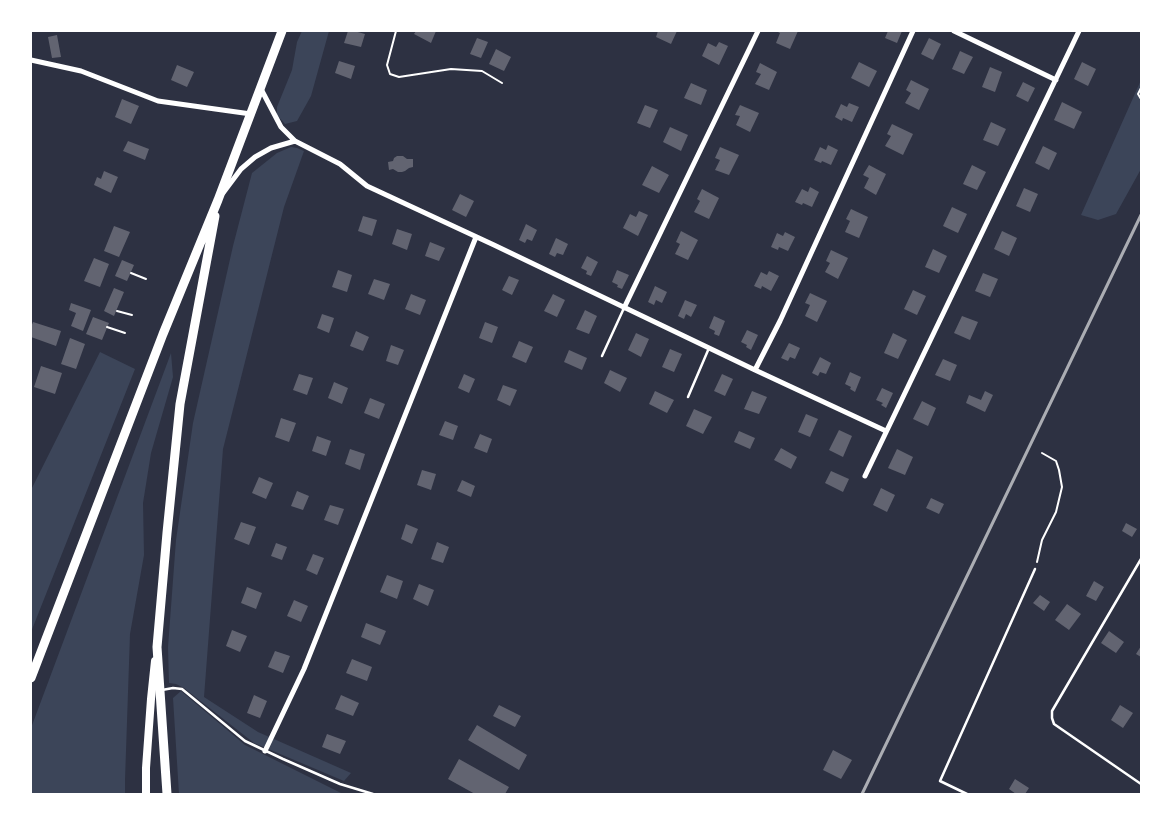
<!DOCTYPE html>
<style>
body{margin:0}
#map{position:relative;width:1172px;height:825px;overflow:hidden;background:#2d3142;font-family:Roboto,sans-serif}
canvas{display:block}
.frame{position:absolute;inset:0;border:32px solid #fff;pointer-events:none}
</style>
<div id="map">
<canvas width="1172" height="825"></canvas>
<div class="frame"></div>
</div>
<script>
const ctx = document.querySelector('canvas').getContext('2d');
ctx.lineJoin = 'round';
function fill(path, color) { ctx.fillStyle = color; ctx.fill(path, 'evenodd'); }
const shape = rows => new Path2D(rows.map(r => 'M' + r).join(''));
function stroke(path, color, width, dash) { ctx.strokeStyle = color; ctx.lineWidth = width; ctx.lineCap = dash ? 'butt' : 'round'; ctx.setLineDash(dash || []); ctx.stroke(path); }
const green = shape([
 [302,31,329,31,311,96,297,121,285,124,277,115,277,107,292,70,297,42],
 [1141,80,1141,169,1116,214,1098,220,1081,215],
 [291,147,297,148,304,151,284,207,223,449,204,697,258,732,351,773,344,781,254,743,184,688,176,684,169,683,168,647,176,540,193,423,233,246,252,173,277,153],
 [100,352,135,369,31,632,31,490],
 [171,353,173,377,151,453,143,503,144,555,130,634,125,780,125,794,31,794,31,728],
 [181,691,245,745,343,794,179,794,173,698]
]);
const building = shape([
 [348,31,354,31,365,34,361,47,344,43],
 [416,31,436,31,431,43,414,34],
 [658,31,677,31,671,44,656,37],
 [776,31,798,31,790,49,776,43,780,33],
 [888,31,902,31,897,43,885,38],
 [57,35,61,57,52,58,48,37],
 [477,38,488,42,481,58,470,54],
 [929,38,941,44,933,60,921,54],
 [719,42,728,46,719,65,702,56,708,43,716,47],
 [496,49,511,57,504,71,489,64],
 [960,51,973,57,964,74,952,69],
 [339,61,355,66,351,79,335,73],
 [859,62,877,71,869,87,851,78],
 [1082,62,1096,69,1088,86,1074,79],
 [760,63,777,72,769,90,755,84,761,74,756,72],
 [177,65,194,72,187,87,171,80],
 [990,67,1002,72,995,92,982,87],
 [911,80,929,89,919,110,905,103,911,93,906,90],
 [1023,82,1035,88,1028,102,1016,96],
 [691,83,707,90,701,105,684,98],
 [122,99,139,106,131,124,115,117],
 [1062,102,1082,112,1074,129,1054,120],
 [849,103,859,107,852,122,843,118,842,121,835,117,841,104,847,107],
 [645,105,658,110,650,128,637,123],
 [740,105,759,113,750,132,736,125,740,116,735,115],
 [991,122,1006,129,998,146,983,140],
 [892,124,913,134,903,155,885,146,891,136,887,134],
 [670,127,688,135,681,151,663,142],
 [128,141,149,149,145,160,123,151],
 [828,145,838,150,831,165,822,161,821,163,814,160,820,147,826,150],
 [1043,146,1057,153,1049,170,1035,163],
 [720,147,739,155,729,175,715,170,720,160,715,158],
 [397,156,403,156,407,159,413,159,413,167,409,168,405,171,402,172,398,172,393,169,389,170,388,162,393,161,394,158],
 [869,165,886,174,876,195,864,188,869,178,863,175],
 [972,165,986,172,977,190,963,184],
 [652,166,669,175,659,193,642,185],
 [104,171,118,177,111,193,94,185,97,177,101,179],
 [810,187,819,192,812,207,803,203,802,205,795,202,802,189,808,192],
 [1024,188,1038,194,1030,212,1016,206],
 [702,189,719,198,709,219,694,212,700,201,697,199],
 [460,194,474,201,466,217,452,210],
 [952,207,967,214,958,233,943,226],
 [851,209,868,217,859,238,845,232,850,221,846,219],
 [639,211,648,215,638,236,623,228,630,214,636,217],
 [363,216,377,220,372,236,358,231],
 [526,224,537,230,532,241,527,239,525,243,519,240],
 [114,226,130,232,119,257,104,251],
 [397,229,412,234,407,250,392,244],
 [681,231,698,240,688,260,675,254,680,244,676,242],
 [1002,231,1017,238,1009,256,994,249],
 [785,232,795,237,788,251,779,247,778,250,771,247,777,233,783,236],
 [556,238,568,244,563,255,557,253,555,257,549,254],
 [430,242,445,248,439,261,425,256],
 [933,249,947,256,939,273,925,267],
 [831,250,848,258,838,279,825,272,830,263,826,261],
 [587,256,598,262,591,276,586,274,587,271,581,268],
 [94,258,109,264,100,287,84,281],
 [122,260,134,265,127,281,115,276],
 [338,270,352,275,347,292,332,287],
 [617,270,629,275,622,289,617,287,618,285,612,282],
 [769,271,779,276,771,291,762,286,761,289,754,286,761,272,767,275],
 [983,273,998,279,990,297,975,291],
 [509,276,519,280,512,295,502,290],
 [374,279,390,284,384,300,368,294],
 [655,286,667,292,662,303,656,300,654,305,648,302],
 [114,288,124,292,114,316,104,311],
 [913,290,926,296,917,315,904,309],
 [810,293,827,301,817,322,805,316,810,305,805,303],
 [411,294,426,300,420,315,405,309],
 [553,294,565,300,557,317,544,311],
 [685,300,697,305,691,317,686,314,684,319,678,316],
 [71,303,91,310,83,331,71,326,76,313,69,310],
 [585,310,597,316,589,334,576,329],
 [322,314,334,318,329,333,317,328],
 [714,316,725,321,719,336,714,334,715,331,709,328],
 [962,316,978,322,970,340,954,333],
 [93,317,109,323,102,340,86,334],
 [33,322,61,331,56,346,31,337,31,327],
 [485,322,498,327,492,343,479,338],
 [747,330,758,335,751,350,746,347,747,345,741,342],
 [356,331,369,337,363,351,350,346],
 [636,333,649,339,641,357,628,350],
 [893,333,907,340,898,359,884,353],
 [70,338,85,344,76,369,61,364],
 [519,341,533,347,526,363,512,357],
 [789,343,800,348,795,359,790,357,788,361,781,358],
 [391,345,404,350,398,365,386,361],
 [670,349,682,354,674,372,662,367],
 [569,350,587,358,582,370,564,362],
 [820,357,831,363,826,374,820,372,818,376,812,373],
 [943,359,957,365,950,381,935,375],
 [41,366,62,373,55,394,34,387],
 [610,370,627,378,620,392,604,383],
 [850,372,861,377,855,392,850,389,851,387,845,384],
 [299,374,313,378,307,395,293,390],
 [464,374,475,379,469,393,458,388],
 [722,374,733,379,725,396,714,391],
 [334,382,348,388,342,404,328,398],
 [503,385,517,390,510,406,497,400],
 [882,388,893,393,886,408,881,405,883,403,876,400],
 [655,391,674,400,667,413,649,404],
 [752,391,767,397,759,414,744,409],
 [985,391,993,395,985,412,966,403,969,395,981,400],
 [370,398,385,404,379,419,364,413],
 [922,401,936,408,928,426,913,419],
 [694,409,712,417,703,434,686,426],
 [806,414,818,419,810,437,798,432],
 [281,418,296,423,289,442,275,437],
 [445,421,458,426,453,440,439,435],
 [839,430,852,436,843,457,829,450],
 [739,431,755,438,750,449,734,442],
 [480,434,492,439,487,453,474,448],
 [317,436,331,441,326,456,312,451],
 [781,448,797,457,791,469,774,460],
 [350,449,365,454,360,470,345,464],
 [897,449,913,457,905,475,888,468],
 [422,470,436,474,431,490,417,485],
 [831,471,849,479,843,492,825,483],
 [259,477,273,483,266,499,252,493],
 [462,480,475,486,471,497,457,491],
 [881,488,895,495,887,512,873,505],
 [297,491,309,496,303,510,291,506],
 [931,498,944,504,939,514,926,508],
 [330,505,344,509,338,525,324,520],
 [241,522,256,527,249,545,234,539],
 [1126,523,1137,529,1132,537,1122,531],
 [406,524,418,529,412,544,401,539],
 [437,542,449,547,443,563,431,559],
 [276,543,287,547,282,560,271,556],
 [313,554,324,558,317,575,306,570],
 [387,575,403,581,397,599,380,592],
 [1094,581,1104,587,1096,601,1086,596],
 [419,584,434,590,428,606,413,599],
 [247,587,262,593,256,609,241,603],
 [1040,595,1050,602,1044,611,1033,603],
 [294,600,308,606,301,622,287,616],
 [1067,604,1081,614,1069,630,1055,620],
 [366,623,386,631,380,645,361,637],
 [232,630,247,636,240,652,226,646],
 [1109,631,1124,642,1116,653,1101,643],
 [1141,646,1141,657,1136,654],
 [275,651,290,656,283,673,268,667],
 [352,659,372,667,367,681,346,673],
 [254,695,267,701,260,718,247,713],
 [341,695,359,703,353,716,335,709],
 [499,705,521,716,515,727,493,716],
 [1120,705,1133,713,1123,728,1111,720],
 [477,725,527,755,519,770,468,740],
 [327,734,346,741,340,754,322,747],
 [833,750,852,760,841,779,823,770],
 [459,759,509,787,505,794,475,794,448,779],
 [1015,779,1029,788,1025,794,1016,794,1009,789]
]);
const path = shape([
 [396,31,387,65,390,74,399,77,451,69,482,71,502,83],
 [1141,88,1138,94,1141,99],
 [131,273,146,279],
 [117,311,132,315],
 [107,327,125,333],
 [1037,562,1042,540,1056,512,1062,487,1059,470,1056,461,1042,453]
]);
const service = shape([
 [602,356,624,308],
 [688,397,709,348],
 [1141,559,1052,711,1052,718,1054,724,1141,784],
 [162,690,173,688,182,689,245,741,283,759,340,784,373,794],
 [967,794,940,781,1035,569]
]);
const minor = shape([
 [954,31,1056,80],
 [31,60,81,71,158,101,251,114],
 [261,89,281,127,295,141,340,164,367,186,494,245,755,370,886,431],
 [223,193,241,169,255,157,271,148,295,141],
 [624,308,758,31],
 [755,370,780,321,913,31],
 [865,476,1079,31],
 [265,751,304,669,476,237]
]);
const secondary = shape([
 [146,794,146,768,151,699,155,661]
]);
const primary = shape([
 [31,678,163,334,218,200,282,31],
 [167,794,157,647,167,533,180,404,215,216]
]);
const rail = shape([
 [862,794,1141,215]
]);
fill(green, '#3c4559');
fill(building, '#626471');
stroke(path, '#fff', 2);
stroke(service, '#fff', 2.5);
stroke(minor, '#fff', 5);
stroke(secondary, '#fff', 8);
stroke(primary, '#fff', 9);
stroke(rail, '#abadb3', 3);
</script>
